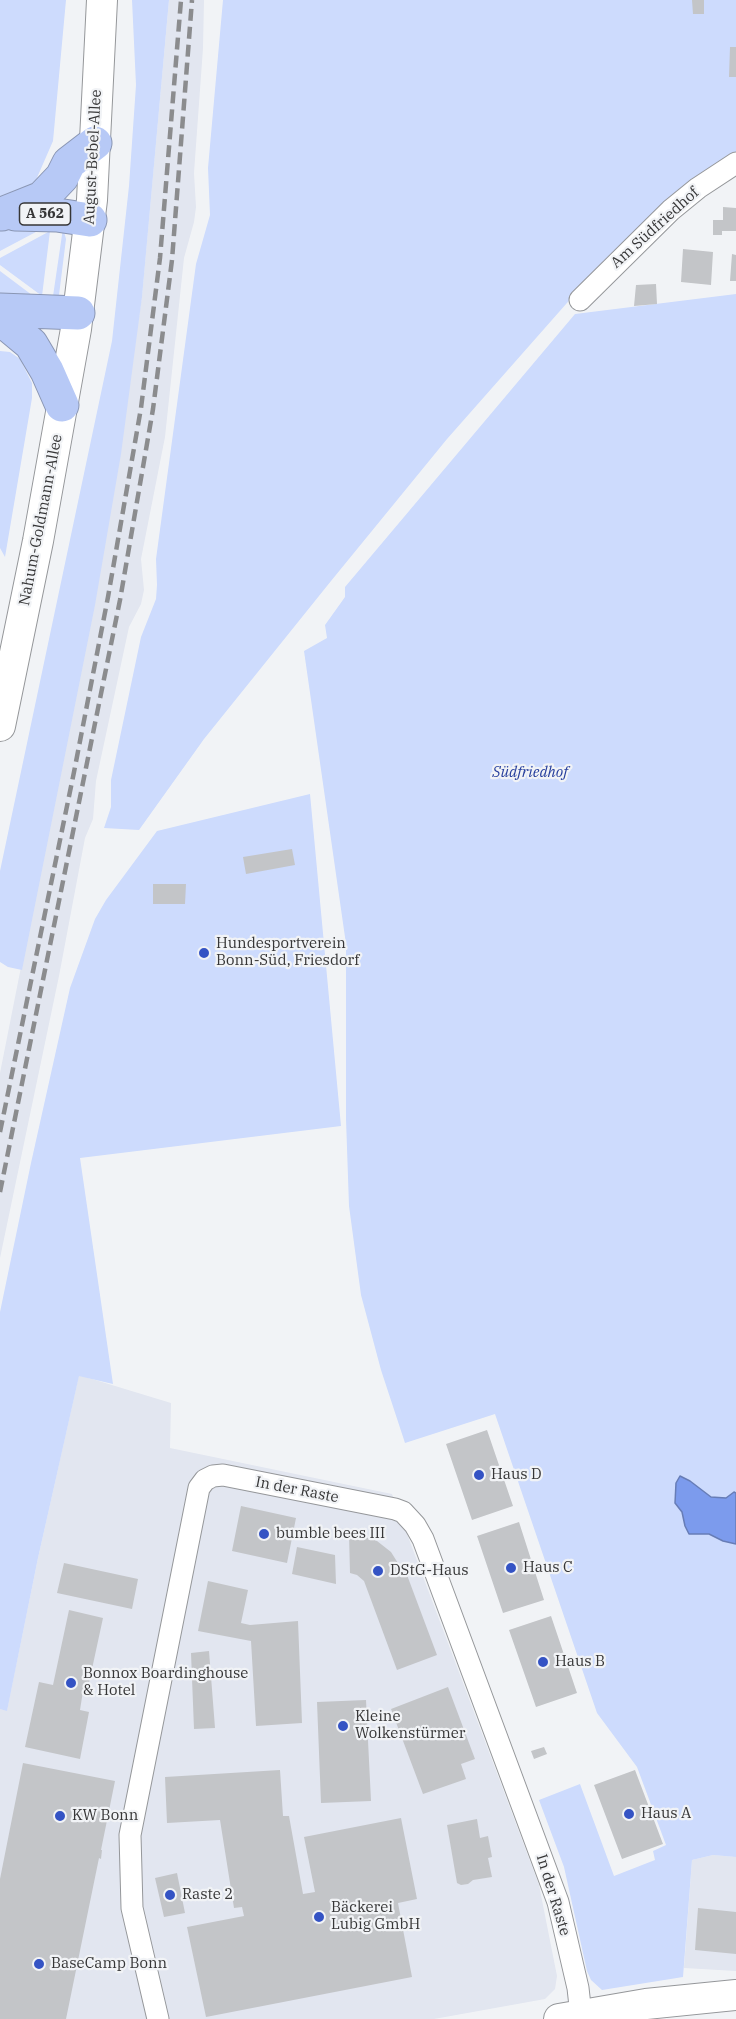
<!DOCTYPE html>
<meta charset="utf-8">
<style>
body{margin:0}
canvas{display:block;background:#f1f3f6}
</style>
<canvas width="736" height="2019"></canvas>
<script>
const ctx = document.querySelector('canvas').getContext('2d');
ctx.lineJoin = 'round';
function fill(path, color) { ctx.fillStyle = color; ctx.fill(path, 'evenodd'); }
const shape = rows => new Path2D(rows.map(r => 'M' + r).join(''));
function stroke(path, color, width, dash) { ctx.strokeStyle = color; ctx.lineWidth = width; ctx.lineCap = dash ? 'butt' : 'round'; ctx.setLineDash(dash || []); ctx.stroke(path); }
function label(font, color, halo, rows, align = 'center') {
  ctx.font = font + ' "IBM Plex Serif",serif'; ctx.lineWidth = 4.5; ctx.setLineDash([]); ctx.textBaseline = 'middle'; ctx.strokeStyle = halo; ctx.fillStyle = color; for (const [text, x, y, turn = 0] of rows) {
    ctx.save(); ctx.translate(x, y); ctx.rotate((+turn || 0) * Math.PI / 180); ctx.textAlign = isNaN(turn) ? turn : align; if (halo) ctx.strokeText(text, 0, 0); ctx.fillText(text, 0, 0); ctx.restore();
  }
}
const built = shape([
 [169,0,204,0,203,48,194,173,196,207,194,222,184,258,165,437,141,559,144,590,141,604,129,627,96,781,93,819,85,838,59,976,0,1258,0,1073,105,543,142,296],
 [79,1375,171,1403,170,1448,392,1494,539,1885,557,1976,555,1989,545,1999,434,2019,0,2019,0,1709,7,1710,38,1558],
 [713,1855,736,1857,736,1971,684,1968,692,1860]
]);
const green = shape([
 [0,0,66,0,53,141,36,180,43,187,0,205],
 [132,0,169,0,142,297,121,454,95,605,22,970,8,967,0,962,0,871,112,341,129,186,136,85],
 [223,0,736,0,736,152,669,202,574,295,447,439,331,581,204,739,139,830,104,828,111,807,111,780,141,637,156,599,157,585,156,559,196,264,210,215,208,168],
 [13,223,51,224,0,251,0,230],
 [63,228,66,239,59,295,52,303],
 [50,231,42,296,0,265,0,258],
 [0,271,40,301,0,299],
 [736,294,736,1857,713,1855,692,1860,683,1977,602,1990,591,1980,587,1971,564,1867,539,1800,580,1784,614,1876,655,1860,653,1851,666,1845,637,1767,597,1713,495,1414,405,1443,381,1370,361,1295,349,1206,346,1119,346,944,304,651,327,638,325,625,345,597,345,587,575,314],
 [0,351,10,352,20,359,32,383,32,398,5,557,0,548],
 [310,794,341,1126,80,1158,113,1384,79,1376,38,1558,7,1711,0,1709,0,1312,31,1163,70,988,95,919,106,900,157,831]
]);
const water = shape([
 [680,1476,690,1481,711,1497,726,1498,734,1492,736,1493,736,1544,723,1541,709,1534,689,1534,685,1526,682,1512,675,1503,676,1483,680,1476]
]);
const building = shape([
 [692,0,704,0,704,14,693,14],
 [730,47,736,47,736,77,729,77],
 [723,207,736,208,736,231,722,231,722,235,713,235,713,220,723,220],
 [683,249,713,252,711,285,681,282],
 [732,254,736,255,736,281,730,281],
 [656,284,657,304,634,306,636,285],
 [292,849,295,865,246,874,243,857],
 [153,884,186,884,185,904,153,904],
 [487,1430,513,1506,472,1520,446,1444],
 [241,1506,296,1518,287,1563,232,1551],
 [519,1522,544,1600,503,1613,477,1536],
 [349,1534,359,1535,377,1541,391,1552,401,1568,404,1567,437,1655,397,1670,364,1581,357,1575,350,1573],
 [297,1547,335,1555,336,1584,292,1574],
 [64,1563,138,1579,132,1609,57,1593],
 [208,1581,248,1590,241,1623,250,1625,298,1621,302,1723,256,1726,251,1641,198,1631],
 [69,1610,103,1618,87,1692,83,1691,80,1710,89,1712,80,1759,25,1747,39,1682,53,1685],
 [551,1616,577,1693,536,1707,509,1630],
 [209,1651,215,1728,194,1729,191,1653],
 [448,1687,475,1759,461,1764,466,1779,423,1794,391,1709],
 [366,1700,371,1801,321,1803,317,1702],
 [544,1747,547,1754,534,1759,531,1751],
 [23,1763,115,1781,101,1850,102,1850,101,1859,99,1858,66,2019,0,2019,0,1879],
 [280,1770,283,1816,289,1816,303,1894,315,1892,304,1837,401,1818,417,1899,398,1903,412,1977,206,2017,187,1927,244,1916,242,1907,234,1908,220,1820,167,1823,165,1777],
 [635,1770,663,1844,622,1859,594,1785],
 [477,1819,480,1838,488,1836,492,1857,488,1858,492,1877,473,1880,468,1884,461,1885,457,1883,447,1825],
 [177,1873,185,1913,164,1917,155,1878],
 [698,1908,736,1912,736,1954,695,1950]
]);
const street = shape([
 [580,300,671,210,698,188,736,163],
 [158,2019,132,1908,130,1835,199,1488,205,1480,213,1476,223,1475,395,1509,403,1512,415,1525,423,1539,558,1902,578,1988,581,2015]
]);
const secondary = shape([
 [0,726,38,541,76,329,92,200,102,0],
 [559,2019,646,2004,736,1995]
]);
const highway = shape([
 [2,214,42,198,62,177,69,163,95,143],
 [15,214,57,215,90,220],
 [0,310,78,313],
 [0,323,8,325,31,344,47,371,62,405]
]);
const rail = shape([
 [0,1132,74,772,108,597,141,408,160,258,181,0],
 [0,1192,120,600,153,409,172,260,192,0]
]);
const markers = [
 [204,953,6,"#3453c4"],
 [479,1475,6,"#3453c4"],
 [264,1534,6,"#3453c4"],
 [511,1568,6,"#3453c4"],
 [378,1571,6,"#3453c4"],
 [543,1662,6,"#3453c4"],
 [71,1683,6,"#3453c4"],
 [343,1726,6,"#3453c4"],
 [629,1814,6,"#3453c4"],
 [60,1816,6,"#3453c4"],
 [170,1895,6,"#3453c4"],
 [319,1917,6,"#3453c4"],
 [39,1964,6,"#3453c4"]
];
const shields = [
 [45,214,51]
];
const shieldNames = [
 ["A 562",45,214]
];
const streetNames = [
 ["August-Bebel-Allee",93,157,-87],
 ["Am Südfriedhof",655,228,-42],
 ["Nahum-Goldmann-Allee",41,520,-79],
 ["In der Raste",297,1490,11],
 ["In der Raste",553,1895,73]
];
const parkNames = [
 ["Südfriedhof",530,773]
];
const poiNames = [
 ["Hundesportverein",216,944],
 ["Bonn-Süd, Friesdorf",216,961],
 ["Haus D",491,1475],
 ["bumble bees III",276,1534],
 ["Haus C",523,1568],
 ["DStG-Haus",390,1571],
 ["Haus B",555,1662],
 ["Bonnox Boardinghouse",83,1674],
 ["& Hotel",83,1691],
 ["Kleine",355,1717],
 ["Wolkenstürmer",355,1734],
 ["Haus A",641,1814],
 ["KW Bonn",72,1816],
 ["Raste 2",182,1895],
 ["Bäckerei",331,1908],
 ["Lubig GmbH",331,1925],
 ["BaseCamp Bonn",51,1964]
];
fill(built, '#e2e6f0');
fill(green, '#cddbfd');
fill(water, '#7c9bed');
stroke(water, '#677db6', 1.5);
fill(building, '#c3c5c8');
stroke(street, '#95979a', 23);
stroke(secondary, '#95979a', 32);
stroke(highway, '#8a96b3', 35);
stroke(street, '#fff', 21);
stroke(secondary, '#fff', 30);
stroke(highway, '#b7c9f6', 33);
stroke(rail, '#8b8c8e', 4.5, [12, 6]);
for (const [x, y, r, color] of markers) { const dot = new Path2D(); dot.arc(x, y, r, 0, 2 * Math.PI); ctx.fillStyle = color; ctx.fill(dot); stroke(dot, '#f1f3f6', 2); }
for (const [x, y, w] of shields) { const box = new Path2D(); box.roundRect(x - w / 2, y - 11, w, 22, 4.5); ctx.fillStyle = '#f1f3f6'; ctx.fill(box); stroke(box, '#363637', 1.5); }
label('bold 14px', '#363637', null, shieldNames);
label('15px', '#363637', '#f1f3f6', streetNames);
label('italic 15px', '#263f9d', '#f1f3f6', parkNames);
label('15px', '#363637', '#f1f3f6', poiNames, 'left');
</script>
